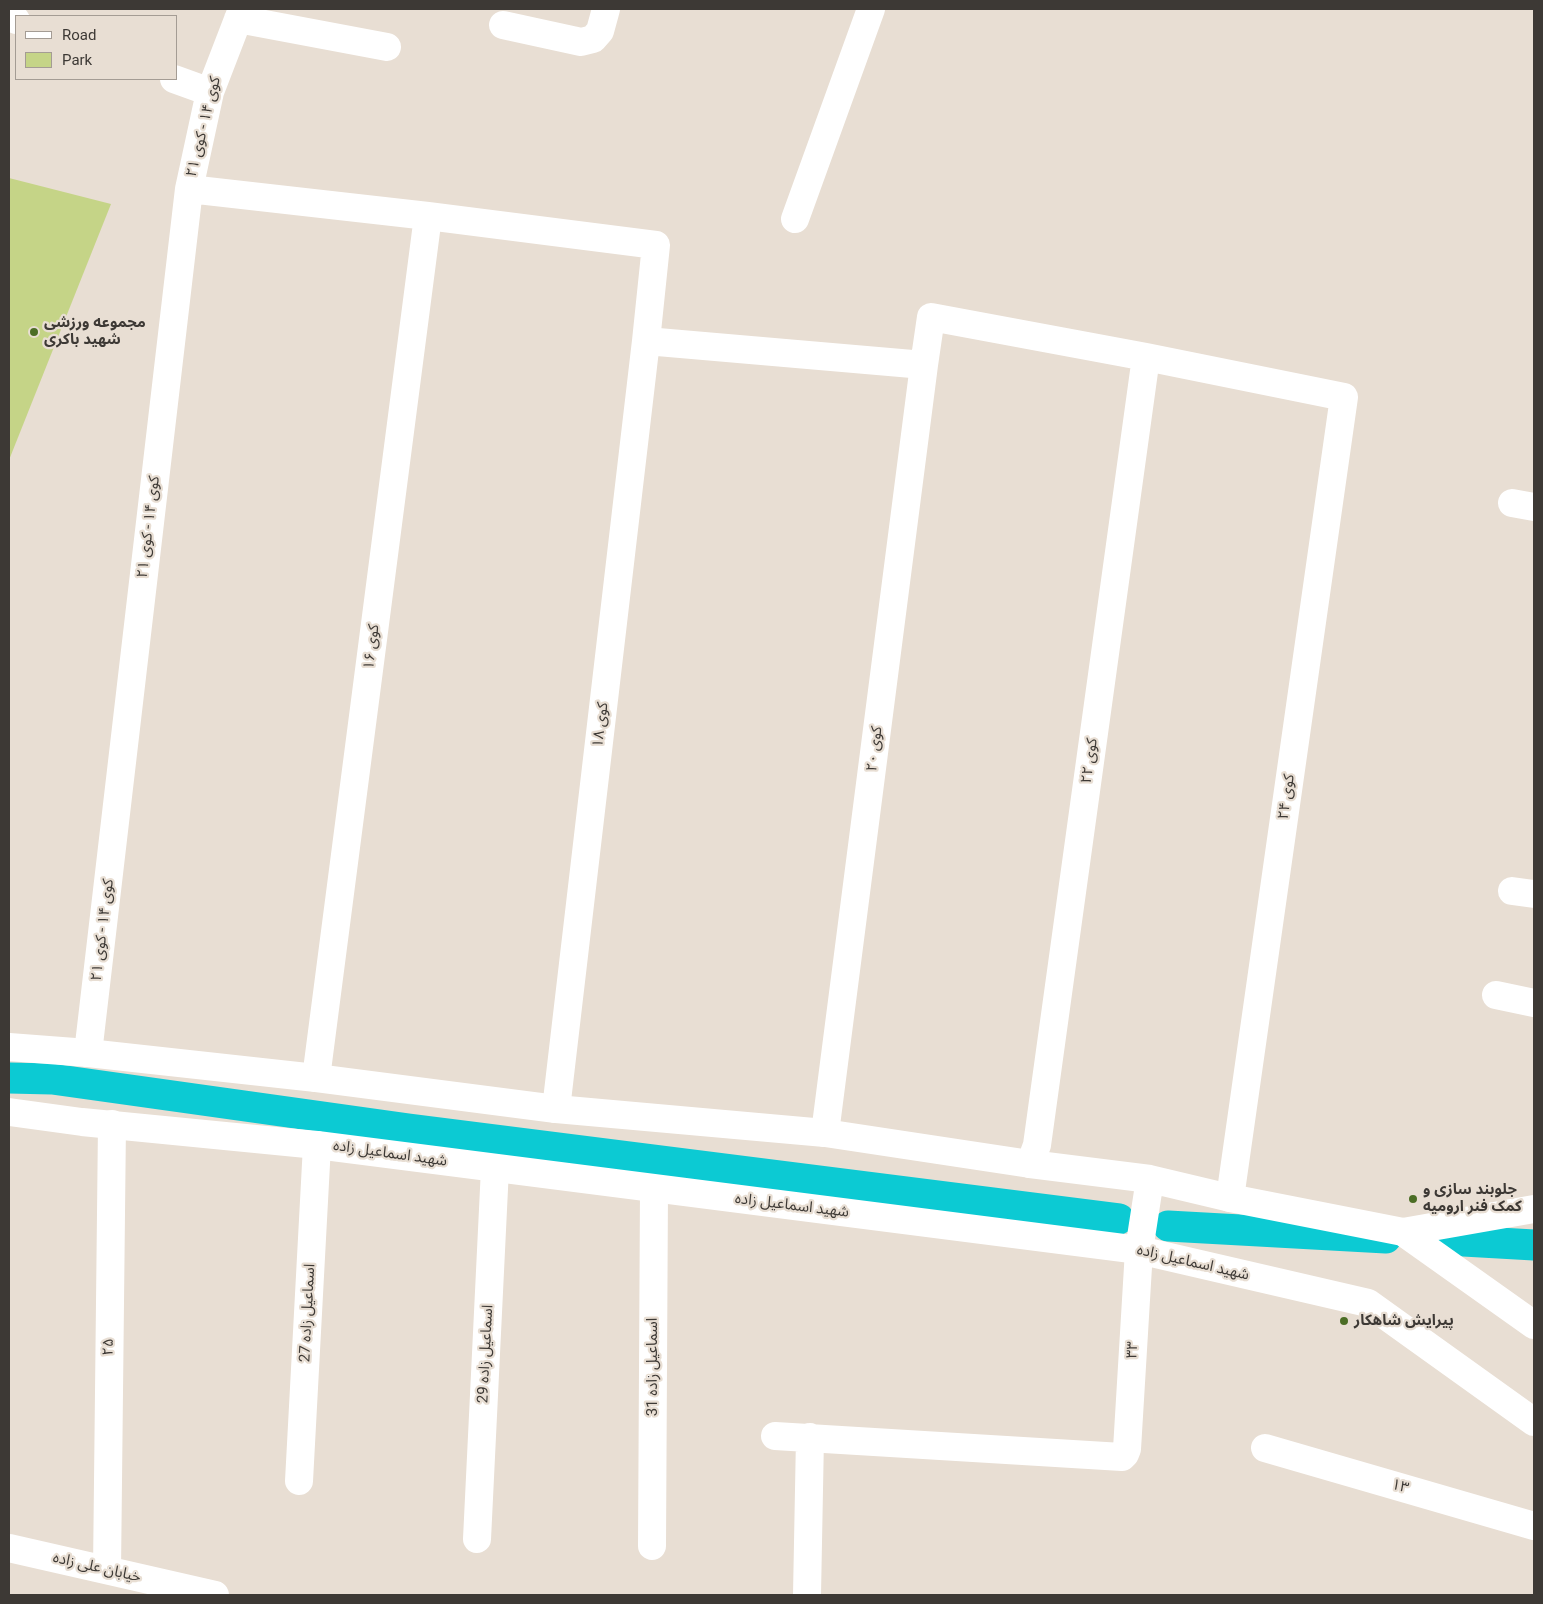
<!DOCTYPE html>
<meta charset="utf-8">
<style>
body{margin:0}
#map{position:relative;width:1543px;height:1604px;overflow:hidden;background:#e8ded3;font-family:Roboto,sans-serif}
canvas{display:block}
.frame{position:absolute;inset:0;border:10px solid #3d3935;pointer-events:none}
.legend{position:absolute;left:15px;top:15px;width:162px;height:65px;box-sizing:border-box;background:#e8ded3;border:1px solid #a49c94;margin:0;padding:6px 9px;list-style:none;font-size:15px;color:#3d3935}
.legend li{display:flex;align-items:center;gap:10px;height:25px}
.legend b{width:25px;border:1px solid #a49c94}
</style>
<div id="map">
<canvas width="1543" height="1604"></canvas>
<div class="frame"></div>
<ul class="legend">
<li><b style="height:6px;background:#fff"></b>Road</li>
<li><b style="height:14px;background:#c5d487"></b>Park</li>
</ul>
</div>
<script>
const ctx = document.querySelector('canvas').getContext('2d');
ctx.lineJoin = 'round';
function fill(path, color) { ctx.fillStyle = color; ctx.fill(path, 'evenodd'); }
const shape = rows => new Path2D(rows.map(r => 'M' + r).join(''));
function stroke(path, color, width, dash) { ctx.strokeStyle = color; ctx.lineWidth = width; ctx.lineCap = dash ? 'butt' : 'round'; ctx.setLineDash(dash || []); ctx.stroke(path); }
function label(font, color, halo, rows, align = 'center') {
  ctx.font = font + ' Roboto,"Noto Sans Arabic",sans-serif'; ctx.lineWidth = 4.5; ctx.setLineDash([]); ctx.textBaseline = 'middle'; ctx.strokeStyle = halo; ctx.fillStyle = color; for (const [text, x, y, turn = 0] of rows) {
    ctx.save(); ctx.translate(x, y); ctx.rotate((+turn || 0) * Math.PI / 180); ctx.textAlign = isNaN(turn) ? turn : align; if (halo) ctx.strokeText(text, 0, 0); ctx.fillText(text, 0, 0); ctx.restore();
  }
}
const green = shape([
 [9,178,111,204,9,460]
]);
const canal = shape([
 [9,1078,52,1079,409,1129,1119,1219],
 [1168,1226,1386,1238],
 [1446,1240,1534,1245]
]);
const minor = shape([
 [9,17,16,20],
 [238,19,387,47],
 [503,25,581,42,593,39,600,31,606,9],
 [174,79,210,92],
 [189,189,428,216,656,245,646,341,924,365,931,317,1146,357,1344,397,1230,1198],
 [795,219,871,9],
 [1512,503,1534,507],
 [1512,891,1534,894],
 [1496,995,1534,1003],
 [88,1053,189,189,210,92,242,9],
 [316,1078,428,216],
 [556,1109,646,341],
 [825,1133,924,365],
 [1030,1164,1037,1145,1146,357],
 [1403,1232,1534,1209],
 [775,1436,1122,1457,1125,1454,1127,1449,1139,1250],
 [1265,1448,1534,1526],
 [299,1481,317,1145],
 [477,1539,495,1168],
 [652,1546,654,1189],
 [9,1548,215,1595],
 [107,1570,112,1124],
 [807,1595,810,1437]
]);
const tertiary = shape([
 [9,1047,88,1053,316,1078,556,1109,825,1133,1030,1164,1150,1179,1230,1198,1403,1232,1534,1325],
 [9,1112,82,1122,317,1145,1139,1250,1368,1303,1534,1422],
 [1139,1250,1150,1179]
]);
const markers = [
 [34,332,5,"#4b6d25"],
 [1413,1199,5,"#4b6d25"],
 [1344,1321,5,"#4b6d25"]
];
const streetNames = [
 ["کوی ۱۴ - کوی ۲۱",204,127,-76],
 ["کوی ۱۴ - کوی ۲۱",149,527,-83],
 ["کوی ۱۶",372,647,-83],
 ["کوی ۱۸",601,725,-83],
 ["کوی ۲۰",875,749,-83],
 ["کوی ۲۲",1090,761,-82],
 ["کوی ۲۴",1287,797,-82],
 ["کوی ۱۴ - کوی ۲۱",103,930,-83],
 ["شهید اسماعیل زاده",390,1154,8],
 ["شهید اسماعیل زاده",792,1206,7],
 ["شهید اسماعیل زاده",1193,1263,13],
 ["اسماعیل زاده 27",308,1313,-87],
 ["۲۵",109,1347,-89],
 ["۳۳",1133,1350,-86],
 ["اسماعیل زاده 29",486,1354,-87],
 ["اسماعیل زاده 31",653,1367,-90],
 ["۱۳",1400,1487,16],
 ["خیابان علی زاده",97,1568,13]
];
const poiNames = [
 ["مجموعه ورزشی",44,323],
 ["شهید باکری",44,340],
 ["جلوبند سازی و",1423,1190],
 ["کمک فنر ارومیه",1423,1207],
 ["پیرایش شاهکار",1354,1321]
];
fill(green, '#c5d487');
stroke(canal, '#0ccad3', 31);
stroke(minor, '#fff', 28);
stroke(tertiary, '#fff', 28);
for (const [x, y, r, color] of markers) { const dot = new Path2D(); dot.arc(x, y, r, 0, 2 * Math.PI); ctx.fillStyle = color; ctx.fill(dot); stroke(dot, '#e8ded3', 2); }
label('15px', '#3d3935', '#e8ded3', streetNames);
label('bold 15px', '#3d3935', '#e8ded3', poiNames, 'left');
</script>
